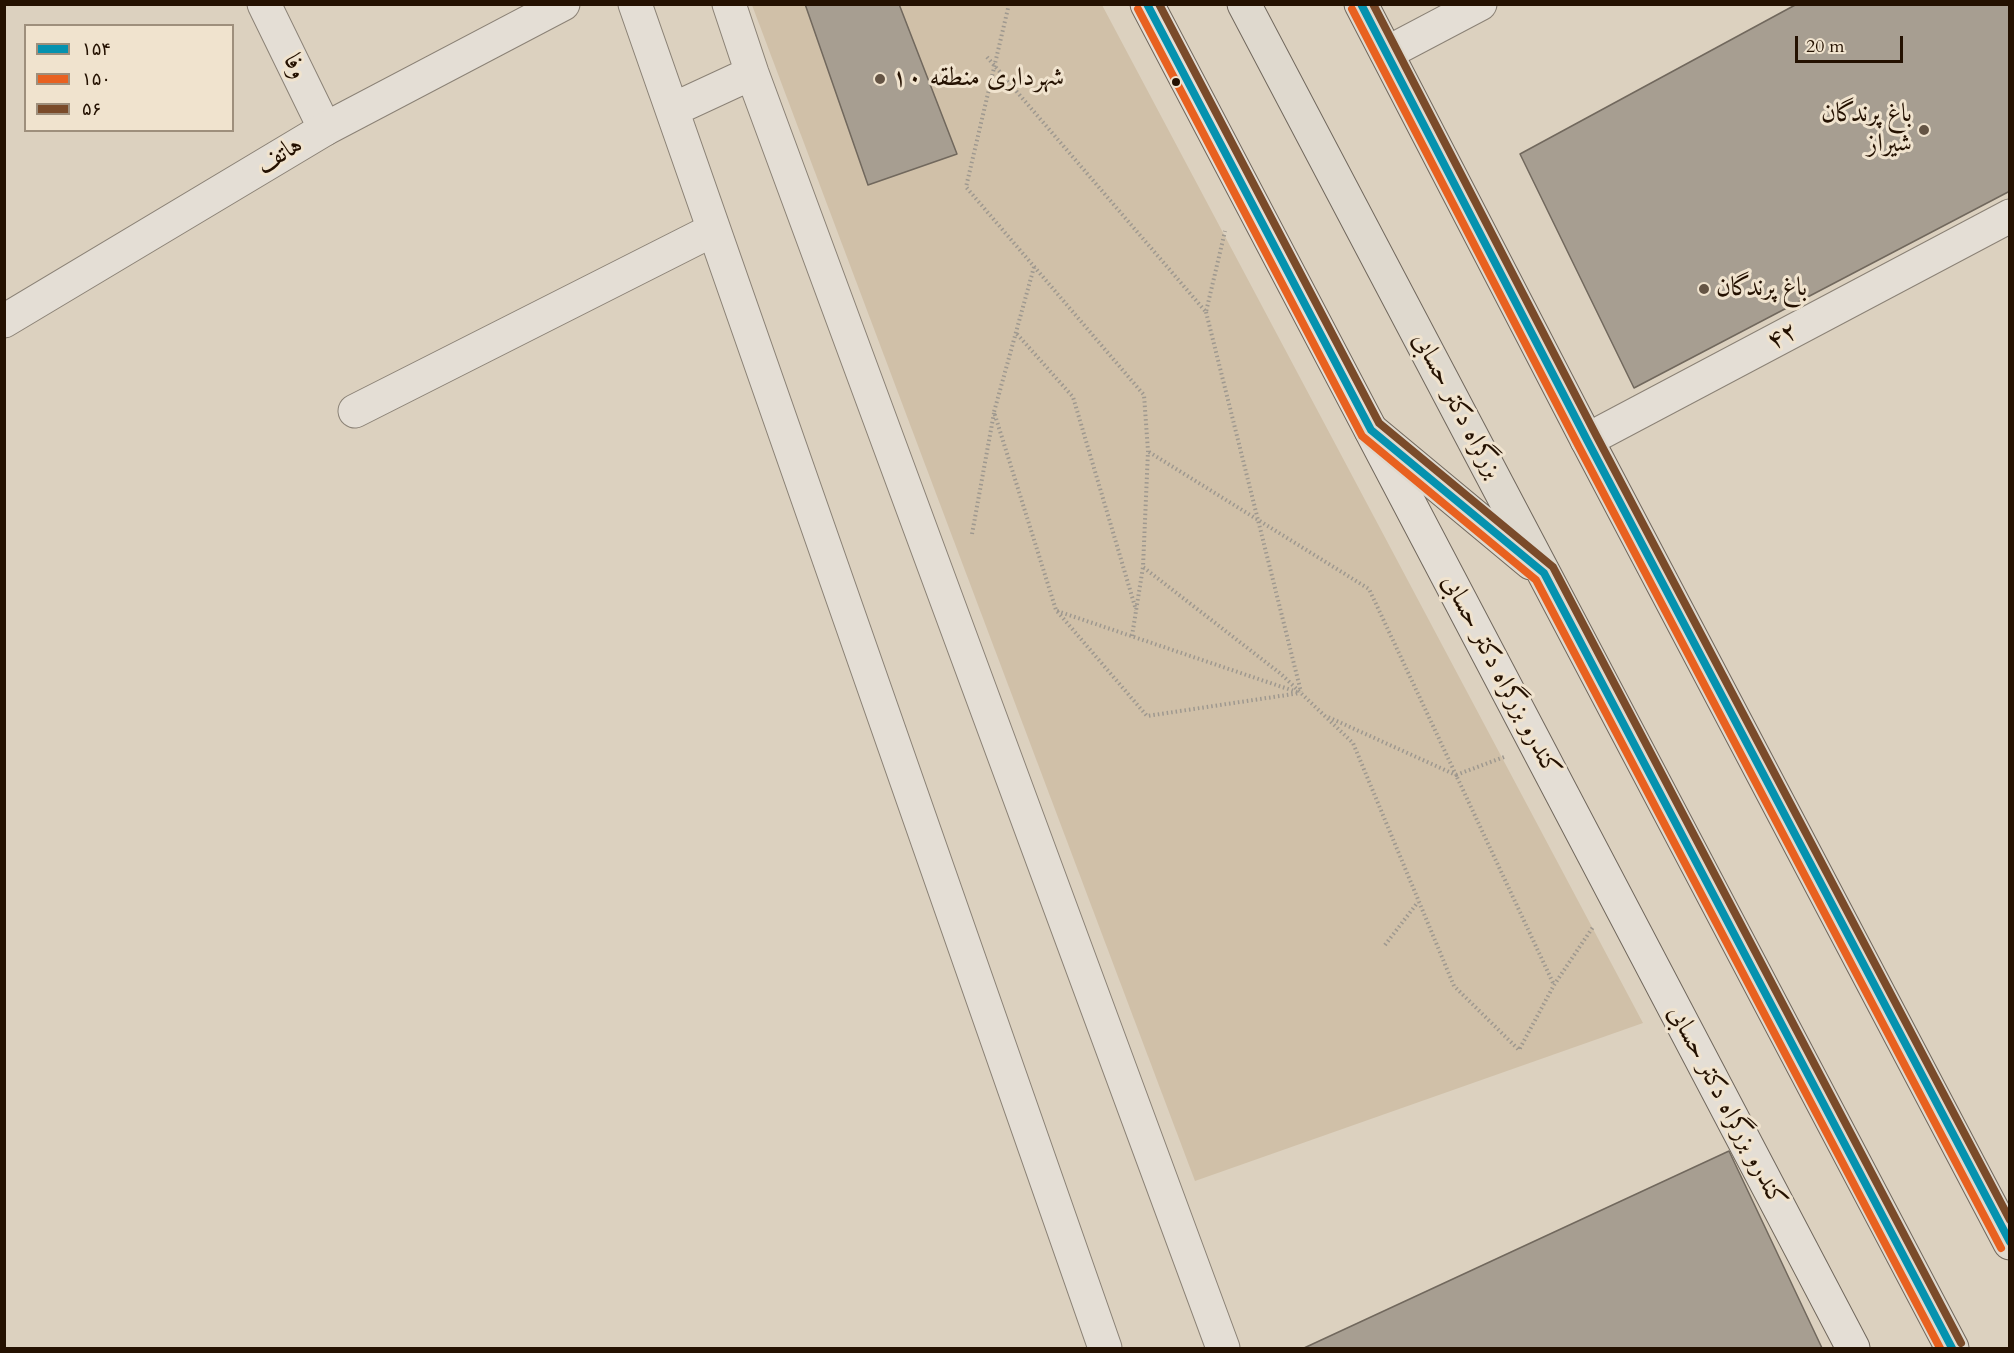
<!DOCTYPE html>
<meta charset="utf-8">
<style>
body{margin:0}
#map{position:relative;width:2014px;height:1353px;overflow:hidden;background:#dcd1bf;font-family:Cardo,serif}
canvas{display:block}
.frame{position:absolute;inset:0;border:6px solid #241101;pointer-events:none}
.legend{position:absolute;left:24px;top:24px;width:210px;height:108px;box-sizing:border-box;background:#f0e3ce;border:2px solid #9e8f7c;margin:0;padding:8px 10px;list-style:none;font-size:18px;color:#241101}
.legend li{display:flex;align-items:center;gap:12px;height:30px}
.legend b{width:30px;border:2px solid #9e8f7c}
.scale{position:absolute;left:1795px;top:36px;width:108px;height:27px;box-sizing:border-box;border:3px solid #241101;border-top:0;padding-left:8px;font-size:18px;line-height:21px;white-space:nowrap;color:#241101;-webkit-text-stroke:4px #f0e3ce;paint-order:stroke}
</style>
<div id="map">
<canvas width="2014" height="1353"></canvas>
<div class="frame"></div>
<ul class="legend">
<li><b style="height:8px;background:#0592af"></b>۱۵۴</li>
<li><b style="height:8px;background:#e86120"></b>۱۵۰</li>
<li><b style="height:8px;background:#7a4b2a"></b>۵۶</li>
</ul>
<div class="scale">20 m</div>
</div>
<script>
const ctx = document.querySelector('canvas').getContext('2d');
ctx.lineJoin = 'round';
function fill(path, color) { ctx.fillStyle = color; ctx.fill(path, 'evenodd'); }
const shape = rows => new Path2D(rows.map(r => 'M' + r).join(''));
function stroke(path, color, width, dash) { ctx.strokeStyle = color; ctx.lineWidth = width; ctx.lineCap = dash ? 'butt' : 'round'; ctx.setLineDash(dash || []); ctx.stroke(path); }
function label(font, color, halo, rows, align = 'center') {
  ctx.font = font + ' Cardo,Amiri,serif'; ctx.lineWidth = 6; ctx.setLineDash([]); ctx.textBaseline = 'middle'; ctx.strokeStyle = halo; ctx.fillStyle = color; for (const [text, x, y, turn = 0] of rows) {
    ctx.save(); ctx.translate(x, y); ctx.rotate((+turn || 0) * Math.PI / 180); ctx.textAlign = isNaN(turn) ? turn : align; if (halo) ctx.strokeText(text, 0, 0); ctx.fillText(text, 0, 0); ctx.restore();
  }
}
const green = shape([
 [752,5,1102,5,1643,1023,1195,1181]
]);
const building = shape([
 [805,4,899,4,957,154,868,185,805,4],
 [1797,4,2010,4,2010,191,1634,388,1520,154,1797,4],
 [1729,1151,1822,1348,1304,1348,1729,1151]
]);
const path = shape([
 [1009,4,966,187,1144,395,1148,451,1143,567,1281,674,1353,743,1454,986,1519,1050,1554,985,1593,927],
 [987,57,1206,312,1225,231],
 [1034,267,994,412,1056,610,1147,716,1300,693],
 [1206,312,1301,692],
 [1017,334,1073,397,1136,610],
 [1149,452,1369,589,1456,775,1328,717],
 [972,534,994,413],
 [1057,611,1297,692],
 [1132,636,1143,567],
 [1504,757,1456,775,1554,985],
 [1385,945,1418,902]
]);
const minor = shape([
 [264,4,325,129],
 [1387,53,1480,4],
 [355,411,713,230],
 [1587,440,2010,216]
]);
const tertiary = shape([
 [635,4,1105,1348],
 [729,4,752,73,1223,1348],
 [672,110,752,73],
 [4,321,325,129,563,4]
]);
const secondary = shape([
 [1147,4,1853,1348]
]);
const trunk = shape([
 [1244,4,1952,1348],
 [1361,4,1587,440,2010,1243],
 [1371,430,1531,563]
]);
const bus1 = shape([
 [1147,4,1371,430,1544,573,1952,1348],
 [1361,4,1587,440,2010,1242]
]);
const bus2 = shape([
 [1138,9,1362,436,1536,580,1940,1348],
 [1352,9,1578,445,2001,1248]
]);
const bus3 = shape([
 [1159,4,1379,423,1553,567,1961,1343],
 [1373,4,1596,435,2010,1220]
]);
const markers = [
 [880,79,6,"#645444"],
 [1176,82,5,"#241101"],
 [1924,130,6,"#645444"],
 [1704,289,6,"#645444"]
];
const streetNames = [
 ["وفا",294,67,64],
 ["هاتف",280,156,-31],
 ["۴۲",1783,337,-28],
 ["بزرگراه دکتر حسابی",1456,406,62],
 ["کندرو بزرگراه دکتر حسابی",1500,676,62],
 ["کندرو بزرگراه دکتر حسابی",1726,1107,62]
];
const poiNames = [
 ["شهرداری منطقه ۱۰",892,79],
 ["باغ پرندگان",1912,115,"right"],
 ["شیراز",1912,145,"right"],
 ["باغ پرندگان",1716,289]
];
fill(green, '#d0c0a8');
fill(building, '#a79e91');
stroke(building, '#71685d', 1.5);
stroke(minor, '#8b8276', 35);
stroke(tertiary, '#8b8276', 35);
stroke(secondary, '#71685d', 35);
stroke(trunk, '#71685d', 35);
stroke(path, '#9e988f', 4, [1.5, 3]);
stroke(minor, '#e4ded5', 33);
stroke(tertiary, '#e4ded5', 33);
stroke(secondary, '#e4ded5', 33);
stroke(trunk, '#dfd9ce', 33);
stroke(bus1, '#0592af', 8);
stroke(bus2, '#e86120', 8);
stroke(bus3, '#7a4b2a', 8);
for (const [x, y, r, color] of markers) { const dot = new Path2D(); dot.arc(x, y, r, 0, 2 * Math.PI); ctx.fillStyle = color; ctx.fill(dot); stroke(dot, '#f0e3ce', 2); }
label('26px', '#241101', '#f0e3ce', streetNames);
label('26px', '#241101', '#f0e3ce', poiNames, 'left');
</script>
